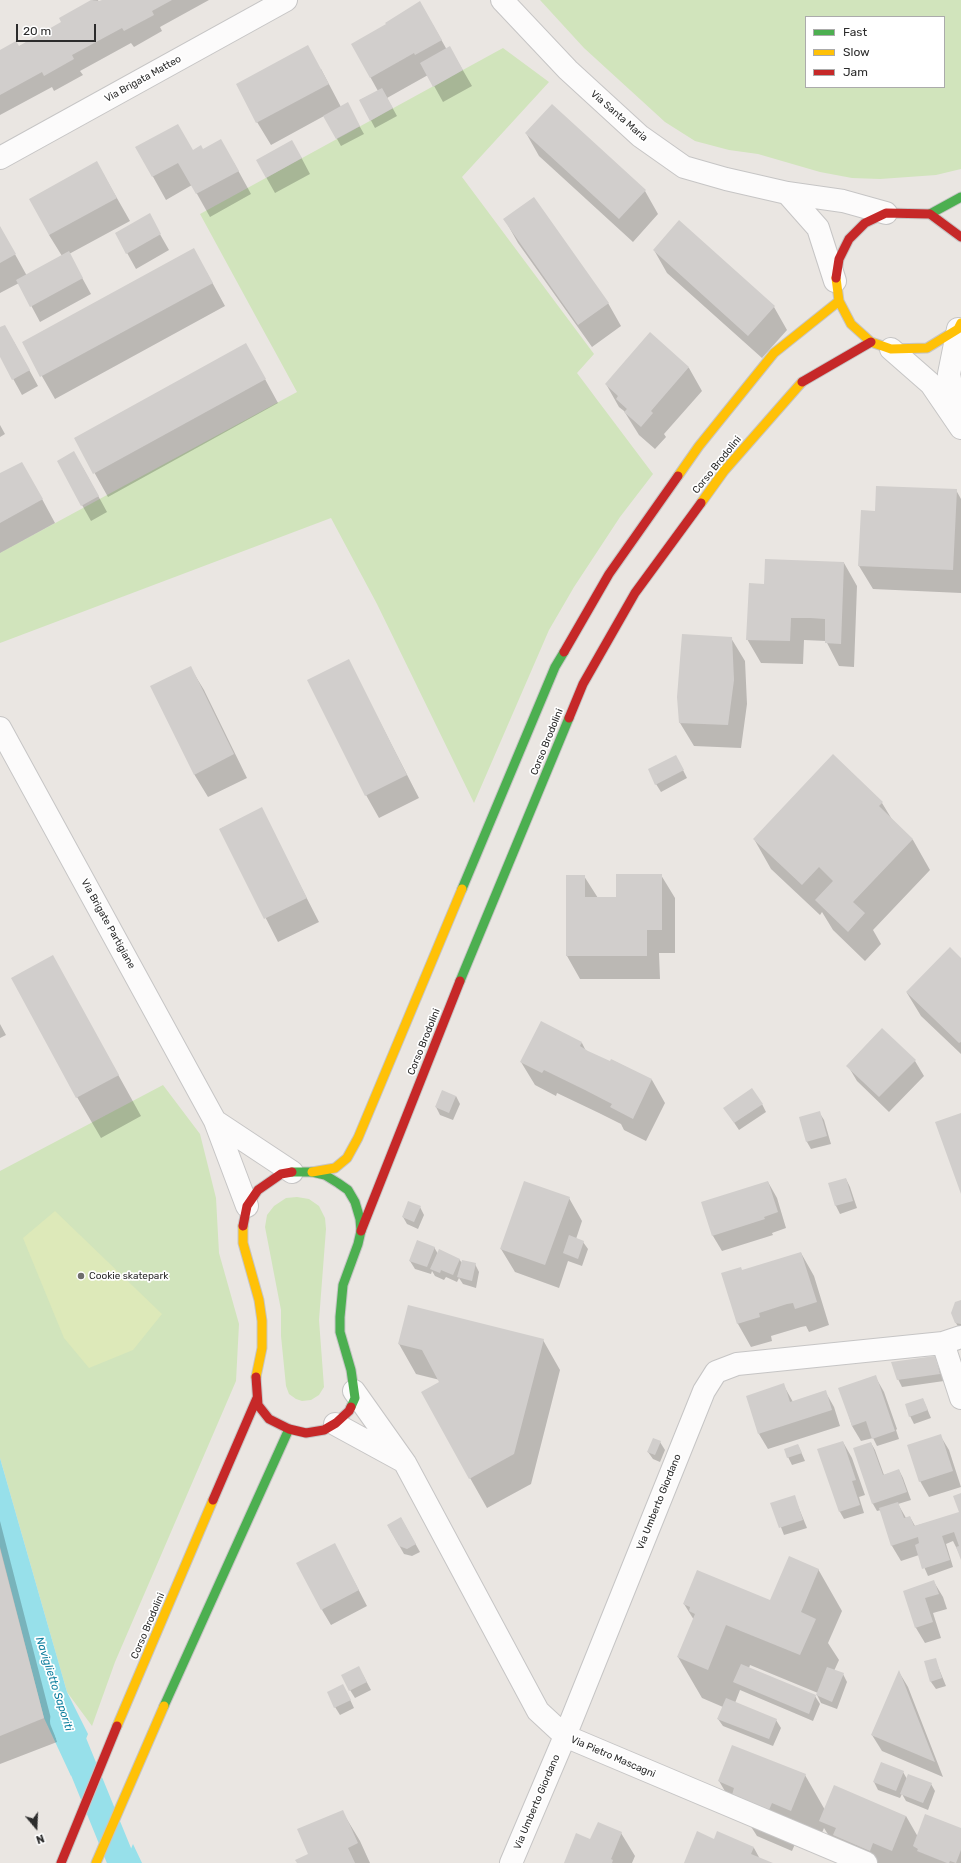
<!DOCTYPE html>
<style>
body{margin:0}
#map{position:relative;width:961px;height:1863px;overflow:hidden;background:#eae6e2;font-family:Rubik,sans-serif}
canvas{display:block}
.legend{position:absolute;left:805px;top:16px;width:140px;height:72px;box-sizing:border-box;background:#fff;border:1px solid #ababab;margin:0;padding:5px 7px;list-style:none;font-size:12px;color:#2c2c2c}
.legend li{display:flex;align-items:center;gap:8px;height:20px}
.legend b{width:20px;border:1px solid #ababab}
.north{position:absolute;left:16px;top:1807px;width:40px;height:40px;-webkit-text-stroke:3px #fff;paint-order:stroke;rotate:161deg;font-size:11px;font-weight:700;line-height:16px;text-align:center;color:#2c2c2c}
.north::after{content:'';display:block;margin:auto;width:14px;height:18px;background:#2c2c2c;clip-path:polygon(50% 0,100% 100%,50% 72%,0 100%)}
.scale{position:absolute;left:16px;top:24px;width:80px;height:18px;box-sizing:border-box;border:2px solid #2c2c2c;border-top:0;padding-left:5px;font-size:12px;line-height:14px;white-space:nowrap;color:#2c2c2c;-webkit-text-stroke:3px #fff;paint-order:stroke}
</style>
<div id="map">
<canvas width="961" height="1863"></canvas>
<ul class="legend">
<li><b style="height:5px;background:#4caf50"></b>Fast</li>
<li><b style="height:5px;background:#ffc107"></b>Slow</li>
<li><b style="height:5px;background:#c62828"></b>Jam</li>
</ul>
<div class="north">N</div>
<div class="scale">20 m</div>
</div>
<script>
const ctx = document.querySelector('canvas').getContext('2d');
ctx.lineJoin = 'round';
function fill(path, color) { ctx.fillStyle = color; ctx.fill(path, 'evenodd'); }
const shape = rows => new Path2D(rows.map(r => 'M' + r).join(''));
function stroke(path, color, width, dash) { ctx.strokeStyle = color; ctx.lineWidth = width; ctx.lineCap = dash ? 'butt' : 'round'; ctx.setLineDash(dash || []); ctx.stroke(path); }
function label(font, color, halo, rows, align = 'center') {
  ctx.font = font + ' Rubik,sans-serif'; ctx.lineWidth = 3.5; ctx.setLineDash([]); ctx.textBaseline = 'middle'; ctx.strokeStyle = halo; ctx.fillStyle = color; for (const [text, x, y, turn = 0] of rows) {
    ctx.save(); ctx.translate(x, y); ctx.rotate((+turn || 0) * Math.PI / 180); ctx.textAlign = isNaN(turn) ? turn : align; if (halo) ctx.strokeText(text, 0, 0); ctx.fillText(text, 0, 0); ctx.restore();
  }
}
const green = shape([
 [540,0,961,0,961,169,936,175,880,179,852,178,820,172,758,154,729,150,695,141,665,122,584,48],
 [806,17,944,17,944,87,806,87],
 [503,48,549,82,462,177,594,354,577,373,653,474,620,517,574,587,549,630,474,803,377,604,331,518,0,643,0,553,297,392,200,214],
 [163,1085,200,1134,216,1198,219,1253,239,1324,236,1381,115,1662,92,1726,67,1692,0,1458,0,1171],
 [297,1197,309,1199,319,1206,325,1218,326,1229,319,1320,324,1387,319,1395,311,1400,302,1401,296,1399,289,1394,286,1386,281,1336,281,1310,265,1227,267,1215,274,1206,286,1198]
]);
const pitch = shape([
 [55,1211,162,1314,133,1350,89,1368,64,1338,23,1238]
]);
const water = shape([
 [0,1458,67,1692,88,1734,71,1776,44,1718,0,1547],
 [133,1844,142,1863,125,1863]
]);
const shadow = shape([
 [93,0,98,0,99,3,104,0,209,0,160,27,162,31,134,47,131,43,80,71,83,75,54,91,52,87,0,115,0,51,18,47,63,22,60,19],
 [433,25,447,50,450,48,472,86,443,102,428,75,387,98,397,116,375,128,360,100,378,91,352,44],
 [321,69,341,107,347,104,364,134,341,146,324,116,271,145,257,122],
 [526,133,645,191,658,214,633,242,539,156],
 [137,148,193,151,202,150,234,163,251,194,210,217,192,185,166,200],
 [301,157,310,174,275,193,266,177],
 [97,163,130,221,69,254,91,294,40,322,19,283,0,293,0,227,27,276,62,256,49,235],
 [149,215,169,250,136,269,116,233],
 [505,220,608,303,621,326,592,347,518,243],
 [654,250,774,307,787,330,762,358,667,273],
 [207,273,225,306,55,399,23,343],
 [0,329,14,342,38,386,22,395,0,355],
 [650,334,689,368,702,391,664,434,666,437,655,449,639,435,624,411,619,407,606,384],
 [259,368,278,403,108,497,75,438],
 [0,425,5,434,0,437],
 [83,468,107,512,91,521,82,505],
 [0,475,35,486,55,523,0,553],
 [956,490,961,499,961,593,873,589,859,566,862,511,876,512],
 [844,563,857,586,854,667,839,666,826,641,804,640,803,664,761,663,747,639,765,585],
 [731,638,745,661,747,704,741,748,694,746,680,723],
 [348,660,419,798,379,818,366,795],
 [190,667,204,690,247,778,208,797,194,774],
 [833,756,882,803,893,821,913,840,930,870,873,930,881,944,865,961,833,930,822,912,820,915,771,869,754,839],
 [680,764,687,778,661,792,656,784],
 [261,809,319,922,278,942,220,829],
 [661,875,675,898,675,953,659,953,660,979,580,979,567,956,567,876,584,876,598,898,617,898],
 [53,957,141,1116,101,1138,77,1097],
 [961,959,961,1054,921,1016,907,993],
 [0,1024,6,1035,0,1038],
 [582,1043,586,1051,610,1063,612,1060,652,1080,665,1103,646,1141,624,1130,621,1124,599,1113,557,1093,556,1096,535,1085,521,1062],
 [915,1061,924,1076,889,1112,857,1081,848,1066],
 [456,1096,460,1104,453,1120,440,1115,436,1107],
 [762,1104,766,1112,739,1130,729,1115],
 [819,1112,824,1120,831,1144,811,1149,807,1142,800,1118],
 [846,1179,850,1187,857,1208,840,1214,836,1206,829,1184],
 [768,1182,777,1198,786,1228,772,1233,773,1235,722,1251,713,1236,703,1203],
 [569,1198,582,1221,576,1239,583,1242,588,1249,582,1266,568,1261,559,1288,515,1272,501,1249],
 [420,1207,424,1215,418,1229,407,1224,403,1217],
 [434,1247,438,1254,459,1259,462,1263,475,1264,479,1272,476,1288,463,1284,459,1278,457,1282,446,1277,444,1280,435,1276,432,1271,431,1274,415,1269,410,1261],
 [801,1253,814,1276,829,1325,809,1332,806,1326,801,1327,771,1336,772,1341,751,1347,738,1324,723,1274,742,1271],
 [961,1301,961,1332,956,1323],
 [543,1340,560,1370,531,1484,487,1508,470,1478,441,1382,440,1380,416,1374,399,1344],
 [934,1357,944,1381,902,1387,898,1379],
 [875,1376,884,1392,897,1429,896,1430,899,1439,877,1446,873,1438,861,1441,852,1426,840,1388],
 [783,1384,793,1402,825,1391,834,1407,840,1426,768,1449,759,1434],
 [923,1399,931,1418,914,1424,910,1416],
 [940,1435,949,1450,961,1487,929,1497,920,1481],
 [660,1442,665,1450,660,1462,653,1459,648,1452],
 [843,1442,852,1458,865,1495,859,1497,864,1513,844,1519,840,1512],
 [871,1443,875,1450,884,1475,899,1470,903,1478,911,1500,898,1504,906,1518,910,1517,915,1526,960,1513,961,1494,961,1557,953,1541,946,1544,953,1567,928,1576,919,1555,901,1561,892,1546,881,1510,877,1511,873,1504,854,1449],
 [798,1445,805,1461,792,1465,788,1457],
 [794,1496,807,1528,784,1535,772,1504],
 [401,1518,420,1552,412,1556,404,1554,388,1526],
 [0,1521,57,1742,0,1764],
 [343,1560,367,1606,331,1625,322,1610],
 [818,1569,842,1611,828,1643,839,1660,834,1671,843,1674,847,1682,837,1709,821,1703,817,1695,818,1693,750,1665,749,1668,815,1696,820,1704,813,1721,740,1690,735,1703,776,1720,781,1728,773,1746,723,1726,718,1719,723,1707,702,1698,678,1657,694,1620,684,1604,771,1602],
 [934,1582,943,1597,947,1609,933,1613,941,1638,925,1643,916,1628,904,1592],
 [935,1659,946,1686,936,1689,931,1682],
 [899,1672,908,1687,943,1777,882,1751,872,1735],
 [363,1675,371,1690,355,1698,350,1690],
 [347,1693,354,1708,340,1715,335,1707],
 [903,1772,907,1779,931,1784,935,1791,928,1810,906,1801,902,1794,900,1798,878,1790,874,1782],
 [805,1775,825,1810,906,1816,918,1837,961,1829,961,1863,846,1863,824,1828,814,1851,795,1844,792,1851,757,1836,750,1825,743,1822,719,1781],
 [342,1811,360,1841,370,1863,298,1863,309,1854],
 [621,1833,635,1856,632,1863,565,1863,591,1841],
 [715,1840,754,1848,760,1859,770,1863,685,1863]
]);
const canal = shape([
 [64,1721,122,1863]
]);
const building = shape([
 [91,0,99,1,102,0,172,0,152,11,154,15,124,31,122,28,72,55,74,59,44,76,42,72,0,95,0,50,16,41,19,46,61,22,59,18],
 [420,1,442,40,415,55,414,53,370,78,351,44,386,24,385,23],
 [308,45,329,84,256,123,236,84],
 [450,46,463,70,433,87,420,63],
 [382,88,393,108,370,121,359,100],
 [348,102,360,126,336,139,323,116],
 [552,104,646,190,619,219,525,133],
 [178,124,193,150,201,145,203,149,221,139,239,171,196,194,178,163,152,177,135,147],
 [292,140,302,158,266,178,256,160],
 [97,161,117,198,49,235,29,199],
 [534,197,609,303,578,325,503,219],
 [150,213,161,234,126,254,115,233],
 [679,220,775,306,748,336,653,250],
 [0,226,16,254,0,263],
 [194,248,213,283,40,377,22,342],
 [69,251,83,278,30,307,16,280],
 [5,325,30,370,12,380,0,357,0,327],
 [650,332,689,367,651,411,653,413,641,427,624,412,627,409,616,399,618,396,605,384],
 [246,343,266,379,93,474,74,438],
 [74,451,99,496,81,506,57,461],
 [22,462,43,499,0,523,0,473],
 [876,486,957,489,953,570,858,566,861,510,875,511],
 [765,559,844,562,841,644,825,643,825,619,811,618,791,618,790,641,746,640,749,583,764,584],
 [682,634,732,637,734,680,728,725,679,723,677,697],
 [349,659,407,775,365,796,307,680],
 [191,666,234,754,194,775,150,686],
 [833,754,883,802,879,806,913,839,853,902,865,913,848,932,815,900,833,881,819,867,802,885,753,839],
 [676,755,684,770,655,785,648,769],
 [262,807,307,898,264,919,219,829],
 [616,874,662,874,662,930,647,930,647,956,566,956,566,875,585,875,585,897,616,897],
 [950,947,961,958,961,1042,959,1043,906,992],
 [53,955,119,1075,76,1098,11,978],
 [541,1021,582,1042,580,1046,588,1051,610,1061,611,1059,652,1079,633,1119,610,1107,612,1104,585,1090,544,1070,542,1073,520,1062],
 [882,1028,916,1060,879,1097,846,1066],
 [752,1088,763,1104,734,1123,723,1108],
 [442,1090,456,1096,449,1113,435,1107],
 [820,1111,827,1136,806,1142,799,1117],
 [961,1113,961,1194,935,1122],
 [846,1178,853,1201,835,1206,828,1183],
 [524,1181,570,1197,545,1265,500,1249],
 [768,1181,778,1212,764,1217,765,1219,712,1236,701,1202],
 [408,1201,421,1206,414,1222,402,1217],
 [569,1235,584,1241,578,1259,563,1253],
 [417,1240,435,1247,427,1267,409,1261],
 [439,1249,460,1259,453,1275,441,1270,440,1273,430,1269],
 [801,1252,817,1302,795,1309,793,1303,787,1304,759,1313,760,1317,737,1324,721,1273,741,1267,742,1270],
 [462,1260,476,1263,472,1281,457,1277],
 [961,1300,961,1324,955,1323,951,1313,955,1302],
 [408,1305,544,1339,514,1454,469,1479,421,1392,439,1382,422,1350,398,1344],
 [935,1356,940,1374,897,1380,891,1362],
 [876,1375,895,1431,872,1439,866,1421,852,1426,838,1388],
 [784,1383,790,1402,826,1390,832,1410,758,1434,746,1396],
 [923,1398,928,1410,909,1417,905,1404],
 [941,1434,953,1471,919,1482,907,1445],
 [653,1438,661,1441,655,1455,647,1452],
 [843,1441,856,1480,852,1481,860,1505,839,1512,817,1449],
 [871,1442,883,1475,899,1469,907,1492,872,1504,853,1448],
 [798,1444,802,1453,787,1458,784,1449],
 [961,1493,961,1560,956,1547,959,1546,954,1532,942,1536,950,1560,922,1569,915,1545,919,1543,918,1537,891,1546,879,1508,898,1502,904,1518,910,1516,914,1526,959,1512,953,1496],
 [795,1495,803,1520,779,1528,770,1503],
 [401,1517,416,1544,407,1549,399,1546,387,1525],
 [335,1543,359,1590,321,1610,296,1563],
 [0,1549,44,1718,0,1736],
 [789,1556,819,1569,801,1612,816,1619,800,1655,726,1625,708,1670,677,1657,695,1614,689,1611,690,1607,683,1604,697,1570,770,1600],
 [934,1580,939,1594,925,1598,933,1622,915,1628,903,1591],
 [936,1658,942,1678,930,1682,924,1661],
 [741,1664,816,1695,809,1714,733,1682],
 [359,1666,367,1682,349,1691,341,1675],
 [827,1667,844,1673,832,1702,816,1695],
 [899,1670,935,1762,871,1735],
 [343,1684,351,1700,334,1708,327,1692],
 [726,1698,777,1719,769,1739,717,1719],
 [732,1745,806,1774,791,1811,772,1803,769,1810,732,1795,734,1788,718,1781],
 [881,1762,904,1771,896,1791,873,1782],
 [908,1774,932,1783,923,1803,900,1794],
 [834,1785,906,1816,892,1851,873,1843,870,1851,833,1835,836,1828,819,1821],
 [343,1810,358,1843,348,1848,355,1863,297,1863,295,1860,308,1854,297,1829],
 [925,1814,961,1828,961,1850,956,1863,950,1861,949,1863,947,1863,917,1851,918,1849,913,1846],
 [598,1822,622,1832,611,1859,613,1860,612,1863,564,1863,576,1833,590,1839],
 [697,1831,714,1839,717,1831,754,1847,751,1854,773,1863,684,1863]
]);
const street = shape([
 [502,0,568,70,640,136,684,167,726,179,787,193,843,201,886,213],
 [0,158,286,0],
 [787,193,818,228,835,281],
 [891,349,931,384,961,428],
 [957,416,949,374,958,329],
 [0,728,215,1121,247,1206],
 [215,1121,292,1172],
 [943,1343,961,1398],
 [354,1391,405,1463,538,1711,565,1736,866,1863],
 [335,1424,401,1460],
 [511,1863,565,1736,704,1391,716,1372,737,1364,943,1343,961,1337]
]);
const fast = shape([
 [930,214,961,197],
 [462,889,555,667,564,652],
 [460,981,569,718],
 [292,1172,312,1172,325,1175,338,1183,348,1190,355,1202,360,1219,361,1231,358,1244,343,1285,340,1317,340,1332,351,1370,355,1398,351,1407],
 [164,1706,289,1429]
]);
const slow = shape([
 [836,278,839,301,851,324,871,342,891,349,927,348,958,329,961,323],
 [678,476,699,446,774,353,839,301],
 [701,503,724,471,802,382],
 [312,1172,335,1168,347,1158,358,1138,462,889],
 [243,1226,243,1243,259,1300,262,1321,262,1348,256,1377],
 [117,1726,213,1500],
 [96,1863,164,1706]
]);
const jam = shape([
 [836,278,839,259,849,239,865,223,886,213,930,214,961,237],
 [802,382,871,342],
 [564,652,609,574,678,476],
 [569,718,583,684,635,593,701,503],
 [243,1226,247,1206,258,1190,281,1174,292,1172],
 [361,1231,460,981],
 [256,1377,258,1405,269,1419,289,1429,306,1433,324,1430,336,1423,349,1411,351,1407],
 [213,1500,257,1398],
 [61,1863,117,1726]
]);
const markers = [
 [81,1276,4,"#6e6d6c"]
];
const streetNames = [
 ["Via Brigata Matteo",143,79,-29],
 ["Via Santa Maria",619,116,41],
 ["Corso Brodolini",717,465,-51],
 ["Corso Brodolini",547,742,-68],
 ["Via Brigate Partigiane",108,924,61],
 ["Corso Brodolini",424,1042,-68],
 ["Via Umberto Giordano",659,1502,-68],
 ["Corso Brodolini",148,1626,-67],
 ["Via Pietro Mascagni",613,1757,23],
 ["Via Umberto Giordano",537,1802,-67]
];
const poiNames = [
 ["Cookie skatepark",89,1276]
];
const waterNames = [
 ["Naviglietto Saporiti",54,1684,72]
];
fill(green, '#d1e4bc');
fill(pitch, '#dde9b9');
fill(water, '#97e0ea');
fill(shadow, '#0003');
stroke(canal, '#97e0ea', 28);
fill(building, '#d1cecc');
stroke(street, '#c6c5c5', 24);
stroke(fast, '#c6c5c5', 11);
stroke(slow, '#c6c5c5', 11);
stroke(jam, '#c6c5c5', 11);
stroke(street, '#fcfbfb', 22);
stroke(fast, '#4caf50', 9);
stroke(slow, '#ffc107', 9);
stroke(jam, '#c62828', 9);
for (const [x, y, r, color] of markers) { const dot = new Path2D(); dot.arc(x, y, r, 0, 2 * Math.PI); ctx.fillStyle = color; ctx.fill(dot); stroke(dot, '#fff', 1.5); }
label('10px', '#2c2c2c', '#fff', streetNames);
label('10px', '#2c2c2c', '#fff', poiNames, 'left');
label('italic 11px', '#0e7f9e', '#fff', waterNames);
</script>
